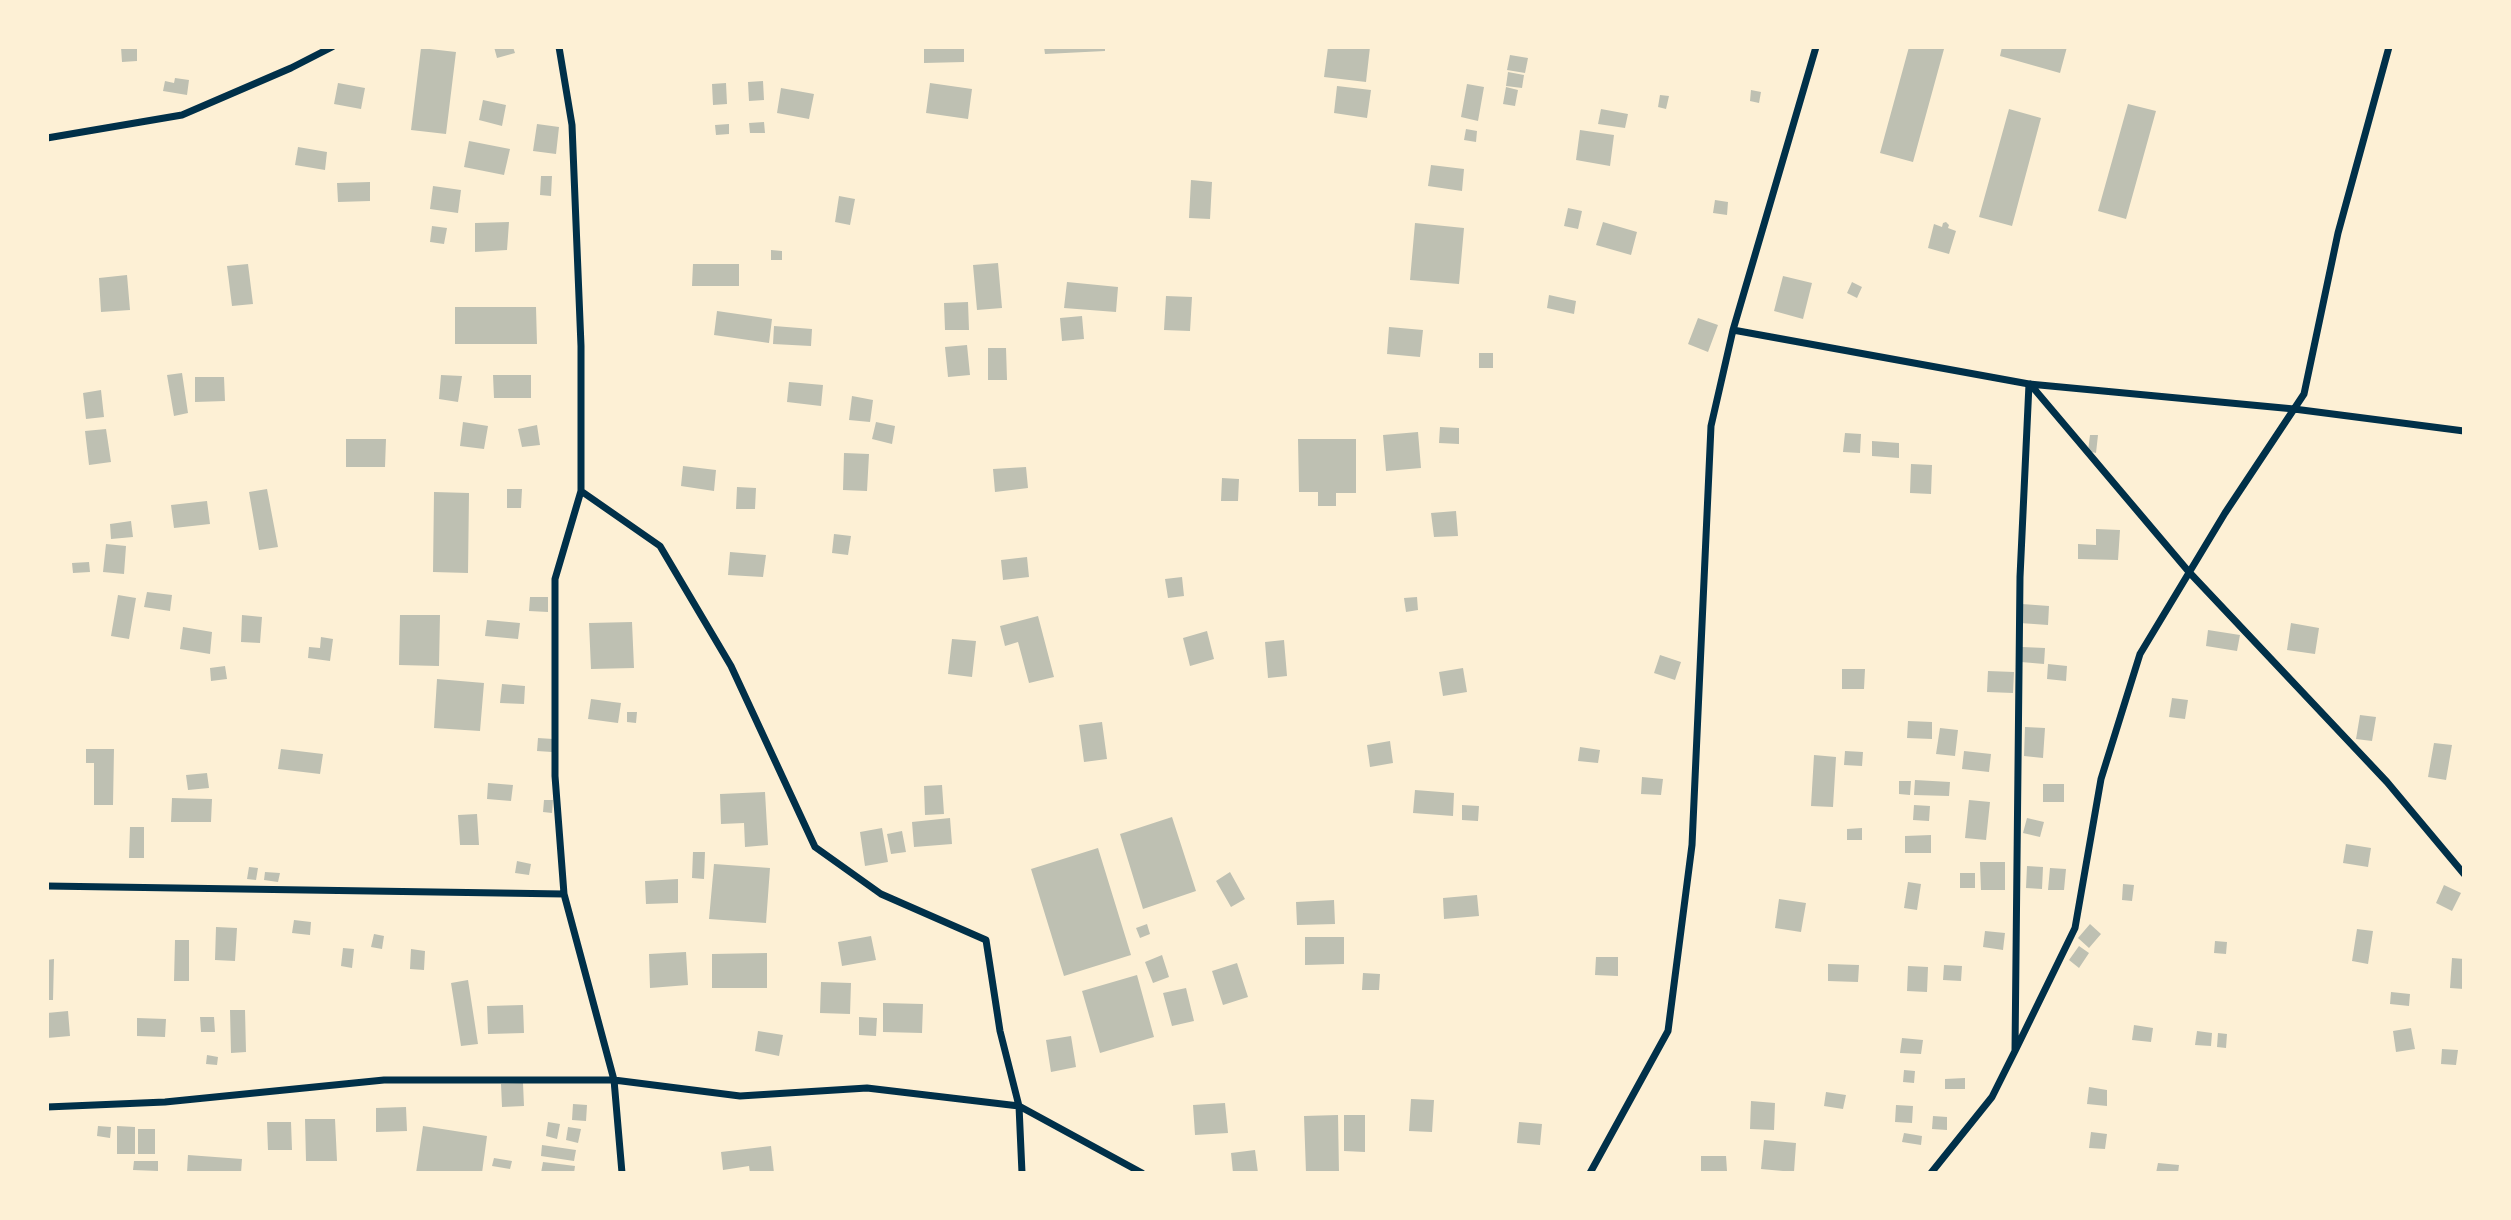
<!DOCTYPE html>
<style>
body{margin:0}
#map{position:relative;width:2511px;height:1220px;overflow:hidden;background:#fdf0d5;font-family:Spectral,serif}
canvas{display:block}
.frame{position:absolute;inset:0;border:49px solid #fdf0d5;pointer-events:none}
</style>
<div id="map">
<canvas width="2511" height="1220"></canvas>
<div class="frame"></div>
</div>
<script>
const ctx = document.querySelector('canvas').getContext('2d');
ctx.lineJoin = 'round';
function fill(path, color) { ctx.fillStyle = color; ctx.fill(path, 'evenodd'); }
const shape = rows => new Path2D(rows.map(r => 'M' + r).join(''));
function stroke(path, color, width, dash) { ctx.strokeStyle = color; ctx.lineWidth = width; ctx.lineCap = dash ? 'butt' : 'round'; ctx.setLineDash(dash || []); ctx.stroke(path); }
const building = shape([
 [121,47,137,47,137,61,122,62],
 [494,47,513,47,515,53,497,58],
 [924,47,964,47,964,62,924,63],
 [1044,47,1105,47,1105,51,1045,54],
 [1328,47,1370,47,1366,82,1324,77],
 [1909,47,1944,49,1913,162,1880,153],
 [2002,47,2067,47,2060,73,2000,56],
 [421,48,456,52,446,134,411,130],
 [1510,55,1528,58,1525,73,1507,70],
 [1508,72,1524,75,1522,88,1506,86],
 [175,78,189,80,187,95,163,91,165,81,174,83],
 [763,81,764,100,749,101,748,82],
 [338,83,365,88,361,109,334,104],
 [726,83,727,104,713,105,712,84],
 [930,83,972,89,968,119,926,113],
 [1467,84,1484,87,1478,121,1461,117],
 [1337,86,1371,90,1367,118,1334,113],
 [1506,87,1518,90,1515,106,1503,104],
 [781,88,814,94,809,119,777,113],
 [1751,90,1761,92,1759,103,1750,101],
 [1660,95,1669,96,1666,109,1658,107],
 [483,100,506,105,502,126,479,120],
 [2128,104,2156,111,2126,219,2098,211],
 [1601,109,1628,114,1625,128,1598,124],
 [2009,109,2041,118,2012,226,1979,217],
 [764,122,765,133,750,133,749,123],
 [537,124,559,127,556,154,533,151],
 [729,124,729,134,716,135,715,125],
 [1466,129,1477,131,1476,142,1464,140],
 [1580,130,1614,135,1610,166,1576,160],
 [469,141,510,149,504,175,464,167],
 [298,147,327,152,325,170,295,165],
 [1431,165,1464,169,1462,191,1428,186],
 [541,176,552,176,551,196,540,195],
 [1191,180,1212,182,1210,219,1189,218],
 [370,182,370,201,338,202,337,183],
 [433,186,461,190,458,213,430,209],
 [839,196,855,199,850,225,835,222],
 [1715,200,1728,202,1727,215,1713,213],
 [1568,208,1582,211,1578,229,1564,226],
 [509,222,507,250,475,252,475,223],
 [1603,222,1637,232,1631,255,1596,245],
 [1946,222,1949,225,1948,228,1956,231,1949,254,1928,248,1934,224,1942,227,1943,223],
 [1415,223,1464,228,1459,284,1410,280],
 [432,226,447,228,444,244,430,242],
 [771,250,782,251,782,260,771,260],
 [998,263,1002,308,977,310,973,265],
 [248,264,253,304,232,306,227,266],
 [693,264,739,264,739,286,692,286],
 [127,275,130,310,101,312,99,278],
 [1783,276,1812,283,1803,319,1774,311],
 [1067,282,1118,287,1116,312,1064,308],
 [1852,282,1862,287,1857,298,1847,293],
 [1549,295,1576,301,1574,314,1547,308],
 [1166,296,1192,297,1190,331,1164,330],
 [968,302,969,330,945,330,944,303],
 [455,307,536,307,537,344,455,344],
 [717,311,772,319,769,343,714,335],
 [1082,316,1084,339,1062,341,1060,318],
 [1698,318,1718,325,1708,352,1688,344],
 [774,326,812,329,811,346,773,344],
 [1389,327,1423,330,1420,357,1387,354],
 [967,345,970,375,948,377,945,347],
 [988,348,1006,348,1007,380,988,380],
 [1479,353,1493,353,1493,368,1479,368],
 [182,373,188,413,174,416,167,375],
 [441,375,462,376,458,402,439,399],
 [493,375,531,375,531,398,494,398],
 [195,377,224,377,225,401,195,402],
 [789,382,823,385,821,406,787,402],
 [101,390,104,417,86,419,83,393],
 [852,396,873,400,870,422,849,420],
 [463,422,488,426,484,449,460,446],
 [876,422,895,426,892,444,872,439],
 [537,425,540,445,522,447,518,429],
 [1440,427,1459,428,1459,444,1439,443],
 [106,429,111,462,89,465,85,431],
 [1418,432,1421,468,1386,471,1383,435],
 [1845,433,1861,434,1860,453,1843,452],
 [2090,435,2098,435,2096,453,2088,451],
 [346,439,386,439,385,467,346,467],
 [1298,439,1356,439,1356,493,1336,493,1336,506,1318,506,1318,492,1299,492],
 [1872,441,1899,443,1899,458,1872,456],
 [844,453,869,454,867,491,843,490],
 [1911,464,1932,465,1931,494,1910,493],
 [683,466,716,470,714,491,681,486],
 [1026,467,1028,488,995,492,993,469],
 [1222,478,1239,479,1238,501,1221,501],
 [737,487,756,488,755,509,736,509],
 [267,489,278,547,259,550,249,492],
 [507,489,522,489,521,508,507,508],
 [434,492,469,493,468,573,433,572],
 [207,501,210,524,174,528,171,505],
 [1456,511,1458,536,1434,537,1431,513],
 [131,521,133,537,111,539,110,524],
 [2096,529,2120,530,2118,560,2078,559,2078,544,2096,545],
 [834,534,851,536,848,555,832,553],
 [106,544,126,546,124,574,103,572],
 [730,552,766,555,763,577,728,575],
 [1027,557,1029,577,1003,580,1001,560],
 [89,562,90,572,73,573,72,563],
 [1182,577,1184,596,1168,598,1165,579],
 [147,592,172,595,170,611,144,607],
 [118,595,136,598,129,639,111,636],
 [530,597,548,597,548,612,529,611],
 [1417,597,1418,610,1406,612,1404,598],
 [2022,604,2049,606,2048,625,2020,623],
 [242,615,262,617,260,643,241,642],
 [400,615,440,615,439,666,399,665],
 [1038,616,1054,677,1029,683,1018,642,1005,646,1000,626],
 [487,620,520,623,518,639,485,636],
 [632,622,634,668,591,669,589,623],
 [2291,623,2319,628,2315,654,2287,650],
 [183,627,212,632,210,654,180,649],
 [2208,630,2240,635,2237,651,2206,646],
 [1207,631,1214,659,1190,666,1183,638],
 [321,637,333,639,330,661,308,658,309,647,320,648],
 [952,639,976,641,972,677,948,674],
 [1284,640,1287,676,1268,678,1265,642],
 [2022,647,2045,648,2044,664,2021,662],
 [1660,655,1681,662,1675,680,1654,673],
 [2048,664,2067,666,2066,681,2047,679],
 [225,666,227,679,211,681,210,668],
 [1463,668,1467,692,1443,696,1439,672],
 [1842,669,1865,669,1864,689,1842,689],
 [1988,671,2014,672,2013,693,1987,692],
 [437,679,484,683,480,731,434,728],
 [502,684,525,686,524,704,500,703],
 [2172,698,2188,700,2185,719,2169,717],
 [591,699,621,703,618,723,588,719],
 [627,712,637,712,636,723,627,722],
 [2360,715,2376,717,2372,741,2356,739],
 [1908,721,1932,722,1932,739,1907,738],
 [1102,722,1107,759,1084,762,1079,725],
 [2025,727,2045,728,2043,758,2024,756],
 [1940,728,1958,730,1955,756,1936,754],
 [538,738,553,739,552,752,537,751],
 [1390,741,1393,763,1370,767,1367,745],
 [2434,743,2452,745,2446,780,2428,777],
 [1580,747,1600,750,1598,763,1578,761],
 [86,749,114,749,113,805,94,805,94,763,86,763],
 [281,749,323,754,320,774,278,769],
 [1845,751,1863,752,1862,766,1844,765],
 [1964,751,1991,754,1989,772,1962,769],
 [1814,755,1836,757,1833,807,1811,806],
 [207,773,209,788,188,790,186,775],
 [1642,777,1663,779,1661,795,1641,794],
 [1915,780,1950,782,1949,796,1914,795],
 [1899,781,1911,781,1910,795,1899,794],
 [488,783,513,785,511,801,487,799],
 [2043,784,2064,784,2064,802,2043,802],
 [942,785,944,814,925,815,924,786],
 [1415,790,1454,793,1453,816,1413,813],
 [765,792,768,845,745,847,744,823,721,824,720,794],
 [172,798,212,799,211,822,171,822],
 [544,800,553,800,552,813,543,812],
 [1969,800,1990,802,1986,840,1965,838],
 [1462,805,1479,806,1478,821,1462,820],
 [1914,805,1930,806,1929,821,1913,820],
 [477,814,479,845,460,845,458,815],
 [1172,817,1196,891,1143,909,1120,834],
 [950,818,952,844,914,847,912,822],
 [2027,818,2044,822,2040,837,2023,833],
 [130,827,144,827,144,858,129,858],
 [882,828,888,862,865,866,860,832],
 [1862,828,1862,840,1847,840,1847,829],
 [902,831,906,852,891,854,887,834],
 [1931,835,1931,853,1905,853,1905,836],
 [2346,844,2371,848,2368,867,2343,863],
 [1098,848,1131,955,1064,976,1031,869],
 [693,852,705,852,704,879,692,878],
 [517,861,531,864,529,875,515,873],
 [1980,862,2005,862,2005,890,1981,890],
 [714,864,770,868,766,923,709,919],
 [2027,866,2043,867,2042,889,2026,888],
 [249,867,258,868,256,880,247,879],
 [2050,868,2066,869,2064,890,2048,890],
 [265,872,280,873,278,882,264,880],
 [1230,872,1245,899,1231,907,1216,881],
 [1960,873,1975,873,1975,888,1960,888],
 [678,879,678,903,646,904,645,881],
 [1908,882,1921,884,1917,910,1904,908],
 [2123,884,2134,885,2132,901,2122,900],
 [2444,885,2461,893,2452,911,2436,903],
 [1477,895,1479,916,1444,919,1443,898],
 [1779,899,1806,903,1801,932,1775,928],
 [1334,900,1335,924,1297,925,1296,902],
 [294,920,311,922,310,935,292,933],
 [1147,924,1150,934,1140,938,1136,928],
 [2090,924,2101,934,2089,948,2078,938],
 [216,927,237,928,235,961,215,960],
 [2357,929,2373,931,2368,964,2352,961],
 [1985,931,2005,933,2003,950,1983,947],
 [374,934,384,936,382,949,371,947],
 [871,936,876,960,842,966,838,942],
 [1305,937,1344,937,1344,964,1305,965],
 [175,940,189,940,189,981,174,981],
 [2215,941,2227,942,2226,954,2214,953],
 [2079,946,2089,953,2079,968,2069,960],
 [343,948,354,949,352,968,341,966],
 [411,949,425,951,424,970,410,969],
 [686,952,688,985,650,988,649,954],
 [767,953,767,988,712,988,712,954],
 [1162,955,1169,977,1153,983,1145,962],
 [1596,957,1618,957,1618,976,1595,975],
 [2452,958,2464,959,2464,989,2450,988],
 [54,959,53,1000,47,1000,47,960],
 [1237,963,1248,997,1223,1005,1212,971],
 [1828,964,1859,965,1858,982,1828,981],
 [1944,965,1962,966,1961,981,1943,980],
 [1908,966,1928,967,1927,992,1907,991],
 [1363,973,1380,974,1379,990,1362,990],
 [1137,975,1154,1037,1100,1053,1082,991],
 [468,980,478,1044,461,1046,451,983],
 [821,982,851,983,850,1014,820,1013],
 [1186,988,1194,1021,1172,1026,1163,993],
 [2391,992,2410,994,2409,1006,2390,1004],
 [883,1003,923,1004,922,1033,883,1032],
 [523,1005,524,1033,488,1034,487,1006],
 [230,1010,245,1010,246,1052,231,1053],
 [68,1011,70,1036,47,1038,47,1013],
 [200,1017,214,1017,215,1032,201,1032],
 [859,1017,877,1018,876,1036,859,1035],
 [137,1018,166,1019,165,1037,137,1036],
 [2134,1025,2153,1028,2151,1042,2132,1040],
 [2411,1028,2415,1049,2396,1052,2393,1031],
 [758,1031,783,1035,779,1056,755,1051],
 [2197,1031,2212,1033,2211,1046,2195,1045],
 [2218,1033,2227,1034,2226,1048,2217,1047],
 [1071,1036,1076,1067,1051,1072,1046,1040],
 [1902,1038,1923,1040,1921,1054,1900,1053],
 [2442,1049,2458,1050,2456,1065,2441,1064],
 [207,1055,218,1057,217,1065,206,1064],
 [1904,1070,1915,1071,1914,1083,1903,1082],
 [1965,1078,1965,1089,1945,1089,1945,1079],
 [523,1083,524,1106,502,1107,501,1084],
 [2089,1087,2107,1090,2107,1106,2087,1104],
 [1826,1092,1846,1095,1843,1109,1824,1106],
 [1411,1099,1434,1100,1432,1132,1409,1131],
 [1751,1101,1775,1103,1774,1130,1750,1129],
 [1225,1103,1228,1133,1195,1135,1193,1105],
 [573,1104,587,1105,586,1121,572,1120],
 [1896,1105,1913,1106,1912,1123,1895,1122],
 [406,1107,407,1131,376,1132,376,1108],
 [1338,1115,1339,1173,1306,1173,1304,1116],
 [1344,1115,1365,1115,1365,1152,1344,1151],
 [1933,1116,1947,1117,1947,1130,1932,1129],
 [305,1119,335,1119,337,1161,306,1161],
 [267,1122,291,1122,292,1150,268,1150],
 [548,1122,560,1124,557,1139,546,1136],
 [1519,1122,1542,1124,1540,1145,1517,1143],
 [98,1126,111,1127,110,1138,97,1136],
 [117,1126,135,1127,135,1154,117,1154],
 [423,1126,487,1136,482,1173,416,1173],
 [568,1127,581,1129,578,1143,566,1140],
 [138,1129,155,1129,155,1154,138,1154],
 [2091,1132,2107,1134,2105,1149,2089,1148],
 [1904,1133,1922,1136,1921,1145,1902,1142],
 [1764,1140,1796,1143,1794,1172,1761,1169],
 [542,1145,576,1150,574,1161,541,1156],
 [771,1146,774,1173,750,1173,749,1166,723,1170,721,1152],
 [1255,1150,1258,1173,1233,1173,1231,1153],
 [188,1155,242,1159,241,1173,187,1173],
 [1701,1156,1726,1156,1727,1171,1701,1171],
 [494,1158,512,1161,510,1169,492,1166],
 [134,1161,158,1161,158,1171,133,1170],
 [543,1162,575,1166,574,1173,541,1173],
 [2158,1163,2179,1165,2178,1173,2156,1173]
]);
const minor = shape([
 [559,47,572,125,581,346,581,491,555,579,555,776,564,894,614,1080,622,1173],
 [47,138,182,115,291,68,332,47],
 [1733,330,2029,384,2294,409,2464,431],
 [2030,384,2189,572,2387,782,2464,874],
 [581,491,660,546,731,666,815,847,881,894,986,940,1000,1031,1019,1106,1022,1173],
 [47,886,564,894],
 [2015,1051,2075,928,2101,779,2140,654,2225,513,2304,394,2338,233,2389,47],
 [47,1107,165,1102,384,1080,614,1080,740,1096,867,1088,1019,1106,1142,1173],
 [1590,1173,1668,1031,1692,845,1711,426,1733,330,1816,47],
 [1931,1173,1992,1097,2015,1051,2020,577,2029,384]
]);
fill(building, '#bec0b2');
stroke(minor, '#003049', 7);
</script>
